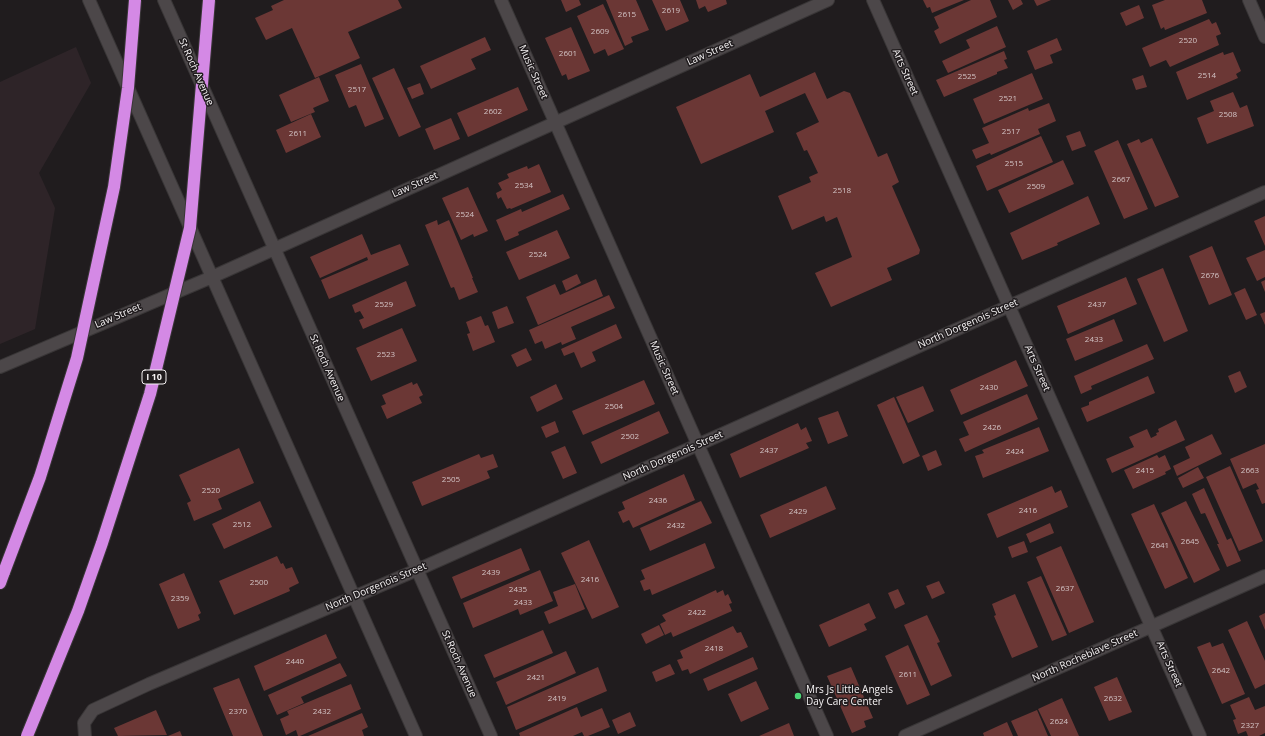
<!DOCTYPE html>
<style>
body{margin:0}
canvas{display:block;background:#201c1e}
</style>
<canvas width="1265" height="736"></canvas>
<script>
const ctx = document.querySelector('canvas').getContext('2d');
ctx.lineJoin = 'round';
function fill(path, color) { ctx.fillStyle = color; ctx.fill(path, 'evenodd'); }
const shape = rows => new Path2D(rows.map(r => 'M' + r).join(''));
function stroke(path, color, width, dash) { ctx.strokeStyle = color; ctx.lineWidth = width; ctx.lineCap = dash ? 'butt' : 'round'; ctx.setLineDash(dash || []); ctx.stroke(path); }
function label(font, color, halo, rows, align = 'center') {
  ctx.font = font + ' "Open Sans",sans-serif'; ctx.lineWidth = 3; ctx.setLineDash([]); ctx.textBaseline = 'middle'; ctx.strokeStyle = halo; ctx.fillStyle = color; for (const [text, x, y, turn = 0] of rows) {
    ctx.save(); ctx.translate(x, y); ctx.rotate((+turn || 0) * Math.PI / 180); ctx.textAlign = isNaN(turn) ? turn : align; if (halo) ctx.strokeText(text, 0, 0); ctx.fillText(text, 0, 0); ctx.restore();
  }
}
const built = shape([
 [76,47,91,83,39,173,55,208,35,329,0,344,0,82]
]);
const building = shape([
 [284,0,398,0,402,8,348,32,360,58,315,78,292,28,266,40,255,18,273,10,271,6],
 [561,0,579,0,581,5,566,12],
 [606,0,636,0,649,30,631,37,633,42,625,46],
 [652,0,680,0,689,21,666,31],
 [696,0,726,0,727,4,708,12,705,6,699,9],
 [923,0,964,0,932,13,930,7,927,8],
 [971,0,990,0,997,17,940,44,934,31,939,28,934,17],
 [1008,0,1021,0,1023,4,1013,10],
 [1034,0,1051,0,1037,6],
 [1165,0,1202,0,1207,13,1165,30,1164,27,1161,29,1152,5],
 [603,4,624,49,608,56,605,49,594,54,577,16],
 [1139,5,1144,18,1126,26,1120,13],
 [1209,19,1212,24,1216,22,1221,34,1216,36,1219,45,1170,67,1166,60,1150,67,1142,48],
 [997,26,1006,47,948,73,942,61,970,48,966,40],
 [571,27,590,71,568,80,566,74,562,76,545,38],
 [485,37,491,50,471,59,476,69,431,89,420,66],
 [1057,38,1062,50,1050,55,1053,63,1035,70,1027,51],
 [1004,51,1007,59,1004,60,1008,68,997,72,997,74,944,97,936,80],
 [1223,52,1224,55,1233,52,1241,71,1236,74,1238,78,1187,100,1176,72],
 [361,64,384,119,365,127,356,105,349,108,335,75],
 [394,68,421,127,399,137,372,78],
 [815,72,827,99,844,91,850,93,878,157,887,153,899,182,892,186,920,250,919,254,887,268,892,280,831,307,815,273,852,257,837,217,826,222,824,216,792,230,778,196,811,182,809,177,818,173,807,150,804,151,796,133,819,122,805,93,765,111,774,132,701,164,676,107,750,74,760,97],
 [1032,73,1043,99,984,124,973,99],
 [1143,75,1147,87,1136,90,1132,79],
 [319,77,329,101,313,108,315,112,291,122,279,95],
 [420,83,424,94,412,99,407,88],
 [518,87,528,110,468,137,457,113],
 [1233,92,1240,108,1247,105,1254,126,1207,144,1197,118,1214,111,1210,101],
 [1049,103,1056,121,1038,129,1040,134,991,155,990,153,976,159,972,150,989,143,982,128,1028,108,1029,111],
 [311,114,321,137,286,153,276,130],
 [451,118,460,139,434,150,425,129],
 [1080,131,1086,146,1072,151,1066,136],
 [1041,136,1053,162,987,191,976,166],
 [1152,138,1179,197,1155,207,1127,144,1139,139,1141,143],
 [1118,140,1148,209,1124,219,1094,151],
 [1063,160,1074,184,1009,213,998,190],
 [539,164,551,192,511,209,510,208,507,209,501,197,498,199,496,193,502,190,498,183,509,178,507,174,527,166,528,169],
 [468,187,488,231,474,237,473,234,461,240,442,198],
 [563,194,570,209,518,232,519,235,505,241,496,220,521,209,522,212],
 [1088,196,1100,224,1057,243,1058,245,1022,260,1010,233],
 [1265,216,1265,246,1254,221],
 [437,220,438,225,449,220,473,278,472,278,478,292,459,300,454,287,451,288,425,225],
 [557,230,570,258,519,280,506,252],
 [362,234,371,255,400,244,409,265,329,299,321,280,368,260,367,257,320,278,310,257],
 [1212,246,1232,295,1209,305,1189,256],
 [1265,250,1265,277,1257,281,1246,258],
 [1163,268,1188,331,1164,342,1137,279],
 [577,274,581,283,566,291,562,281],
 [1126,277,1137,304,1068,334,1057,306],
 [596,279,603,296,538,325,526,297,555,284,560,295],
 [1265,280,1265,292,1261,282],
 [406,281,416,306,363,329,359,320,364,318,360,311,355,313,352,305],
 [1245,288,1257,315,1246,320,1234,293],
 [609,295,615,308,571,327,576,339,562,345,561,342,545,349,542,341,535,344,529,330],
 [507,306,514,323,498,329,492,312],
 [1265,312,1265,325,1260,314],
 [481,316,485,326,488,325,495,342,473,351,467,334,470,333,466,322],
 [1114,319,1123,341,1075,361,1066,339],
 [616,324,622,338,592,352,596,361,581,368,574,352,564,356,561,349],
 [402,328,417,361,371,381,356,348],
 [1147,344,1154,359,1091,386,1092,389,1081,394,1074,376],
 [526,348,532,360,517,367,511,355],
 [1016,360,1028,386,961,415,950,390],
 [1240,371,1247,387,1235,393,1228,376],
 [1148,376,1155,393,1087,422,1081,408,1089,405,1089,402],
 [644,380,655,404,583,435,572,411],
 [412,382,413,385,417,383,423,395,419,397,422,403,387,419,381,406,386,404,382,395],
 [556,384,563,399,537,412,530,397],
 [923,386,934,411,908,423,896,397],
 [1027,394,1038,419,965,452,959,439,969,435,963,422],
 [894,397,920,456,903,464,877,405],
 [659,411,669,433,601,464,591,442],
 [838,411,848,436,828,444,818,418],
 [1176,420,1185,440,1112,473,1106,459,1134,447,1129,437,1147,429,1151,438,1157,435,1156,433,1159,432,1158,429],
 [555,421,559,432,546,438,541,427],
 [798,423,801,430,806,427,812,441,806,443,809,448,740,478,730,454],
 [1039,427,1049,451,983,478,975,456,984,453,982,450],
 [1212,434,1222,454,1177,476,1173,466,1190,458,1185,447],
 [1265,444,1265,503,1262,504,1256,490,1259,489,1256,483,1243,489,1230,459],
 [565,446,577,473,563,479,551,452],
 [239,448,254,483,218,499,222,509,194,521,187,503,191,501,179,475],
 [936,450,942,465,928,471,922,456],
 [479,454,481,458,493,454,498,467,487,471,490,478,422,506,412,482],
 [1157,455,1159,458,1165,455,1171,469,1165,472,1166,474,1133,489,1124,470],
 [1230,466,1263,541,1239,551,1206,477],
 [1198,467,1204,478,1183,488,1178,478],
 [684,474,695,500,633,528,629,520,623,523,618,512,625,509,622,502],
 [826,486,836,509,770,538,760,515],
 [1052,486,1055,493,1061,490,1068,507,997,538,987,514],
 [1204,488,1227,540,1231,538,1241,561,1227,567,1217,544,1219,544,1205,513,1201,514,1192,494],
 [260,501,272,527,224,549,212,524],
 [701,501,712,523,650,551,640,528],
 [1186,501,1220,570,1194,583,1161,513],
 [1154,504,1188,578,1165,589,1131,514],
 [1050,523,1054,533,1030,543,1026,534],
 [589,540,619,607,592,619,561,553],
 [1024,541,1028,552,1012,558,1008,547],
 [705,543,715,568,652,595,650,589,644,591,640,581,645,579,641,570],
 [1061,546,1094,622,1069,633,1036,557],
 [521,548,530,570,461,599,452,577],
 [277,556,281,564,283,563,286,569,292,567,299,583,289,588,290,591,234,615,219,581],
 [540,570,553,601,520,615,518,609,473,628,463,603],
 [184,573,201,613,198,615,200,620,178,629,159,584],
 [1041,576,1067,635,1052,641,1027,582],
 [939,581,945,593,932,599,926,586],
 [575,584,585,609,549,624,544,612,558,606,553,592],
 [898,589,905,604,895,609,888,593],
 [716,590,717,593,723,590,725,596,728,594,732,603,729,604,732,611,673,637,671,632,665,635,660,624,666,621,662,615],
 [1015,594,1038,647,1012,658,994,616,996,615,992,604],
 [869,603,876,618,864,624,867,630,829,647,819,625],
 [1265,613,1265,630,1259,616],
 [927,615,940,642,937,643,952,676,931,686,904,625],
 [1247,621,1265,661,1265,684,1255,689,1228,630],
 [659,625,664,635,646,644,641,634],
 [733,626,737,633,741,632,748,647,690,674,688,669,682,671,677,660,683,658,680,651],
 [543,630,553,653,494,678,484,655],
 [326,634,337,658,264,691,254,666],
 [1210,642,1212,647,1223,643,1245,694,1222,704,1197,647],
 [908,645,930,695,907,705,885,656],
 [566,651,576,673,506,705,496,682],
 [753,657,758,669,708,691,703,679],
 [340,663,347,676,301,697,304,703,277,715,268,695],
 [670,664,675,674,656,682,652,672],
 [598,667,607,691,516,730,507,707],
 [851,667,873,718,864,721,866,727,852,733,827,676],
 [1117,677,1132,712,1109,721,1094,687],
 [239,678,263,736,233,736,213,688],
 [756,681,769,709,741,722,728,694],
 [351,684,361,709,300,736,298,736,296,730,286,735,280,719,289,715,287,711],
 [1249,697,1255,710,1265,706,1265,733,1259,736,1248,736,1246,731,1238,734,1233,720,1236,719,1230,705],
 [1062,698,1079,736,1051,736,1038,709],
 [577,707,581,717,602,708,610,727,588,736,584,736,582,732,573,736,520,736,519,733],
 [156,710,167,735,118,736,114,728],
 [1037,710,1048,736,1018,736,1011,721],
 [630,712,636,726,618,734,612,720],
 [362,713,368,727,362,730,364,736,308,736],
 [1007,722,1013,736,984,736,983,733],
 [789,723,794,736,759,736],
 [180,731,182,736,168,736]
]);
const street = shape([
 [89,0,416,736],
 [164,0,491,736],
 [501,0,827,736],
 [873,0,1200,736],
 [1249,0,1265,37],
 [0,367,212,277,828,0],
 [85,736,84,723,93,710,149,684,417,570,1265,192],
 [905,736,1265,576]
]);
const highway = shape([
 [0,583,4,572]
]);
const highwayBridge = shape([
 [4,572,40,477,77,358,114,187,128,88,135,0],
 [27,736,78,611,102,543,150,394,190,228,209,0]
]);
const markers = [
 [798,696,4,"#4cd676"]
];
const numberNames = [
 ["2619",671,11],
 ["2615",627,15],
 ["2609",600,32],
 ["2520",1188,41],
 ["2601",568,54],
 ["2514",1207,76],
 ["2525",967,77],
 ["2517",357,90],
 ["2521",1008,99],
 ["2602",493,112],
 ["2508",1228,115],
 ["2517",1011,132],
 ["2611",298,134],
 ["2515",1014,164],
 ["2667",1121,180],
 ["2534",524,186],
 ["2509",1036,187],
 ["2518",842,191],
 ["2524",465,215],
 ["2524",538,255],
 ["2676",1210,276],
 ["2529",384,305],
 ["2437",1097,305],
 ["2433",1094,340],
 ["2523",386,355],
 ["2430",989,388],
 ["2504",614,407],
 ["2426",992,428],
 ["2502",630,437],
 ["2437",769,451],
 ["2424",1015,452],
 ["2415",1145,471],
 ["2663",1250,471],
 ["2505",451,480],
 ["2520",211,491],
 ["2436",658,501],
 ["2416",1028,511],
 ["2429",798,512],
 ["2512",242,525],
 ["2432",676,526],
 ["2645",1190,542],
 ["2641",1160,546],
 ["2439",491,573],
 ["2416",590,580],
 ["2500",259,583],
 ["2637",1065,589],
 ["2435",518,590],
 ["2359",180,599],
 ["2433",523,603],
 ["2422",697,613],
 ["2418",714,649],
 ["2440",295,662],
 ["2642",1221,671],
 ["2611",908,675],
 ["2421",536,678],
 ["2419",557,699],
 ["2632",1113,699],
 ["2370",238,712],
 ["2432",322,712],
 ["2624",1059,722],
 ["2327",1250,726]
];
const shields = [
 [154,377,24]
];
const shieldNames = [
 ["I 10",154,377]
];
const streetNames = [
 ["Law Street",710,53,-24],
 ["St Roch Avenue",196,72,66],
 ["Music Street",533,72,66],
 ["Arts Street",905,72,66],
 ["Law Street",415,185,-24],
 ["Law Street",118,316,-23],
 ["North Dorgenois Street",968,324,-24],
 ["St Roch Avenue",327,368,66],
 ["Music Street",664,368,66],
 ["Arts Street",1037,368,66],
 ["North Dorgenois Street",673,456,-24],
 ["North Dorgenois Street",376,587,-23],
 ["North Rocheblave Street",1085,656,-24],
 ["St Roch Avenue",459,664,66],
 ["Arts Street",1169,664,66]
];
const poiNames = [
 ["Mrs Js Little Angels",806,690],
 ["Day Care Center",806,702]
];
fill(built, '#2e2428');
fill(building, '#6b3735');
stroke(street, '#393637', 14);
stroke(highway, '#393637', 14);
stroke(street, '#4c4749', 12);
stroke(highway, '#d489e5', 12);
stroke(highwayBridge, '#393637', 14, []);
stroke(highwayBridge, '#d489e5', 12);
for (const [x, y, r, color] of markers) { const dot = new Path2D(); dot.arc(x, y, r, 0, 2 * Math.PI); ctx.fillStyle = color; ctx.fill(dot); stroke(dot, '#201c1e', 1.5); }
label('8px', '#d2c3c4', null, numberNames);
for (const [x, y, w] of shields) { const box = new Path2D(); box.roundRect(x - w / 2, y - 7, w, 14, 3); ctx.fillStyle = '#201c1e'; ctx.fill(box); stroke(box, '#f5f2f3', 1); }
label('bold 9px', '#f5f2f3', null, shieldNames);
label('10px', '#f5f2f3', '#201c1e', streetNames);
label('10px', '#f5f2f3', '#201c1e', poiNames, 'left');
</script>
